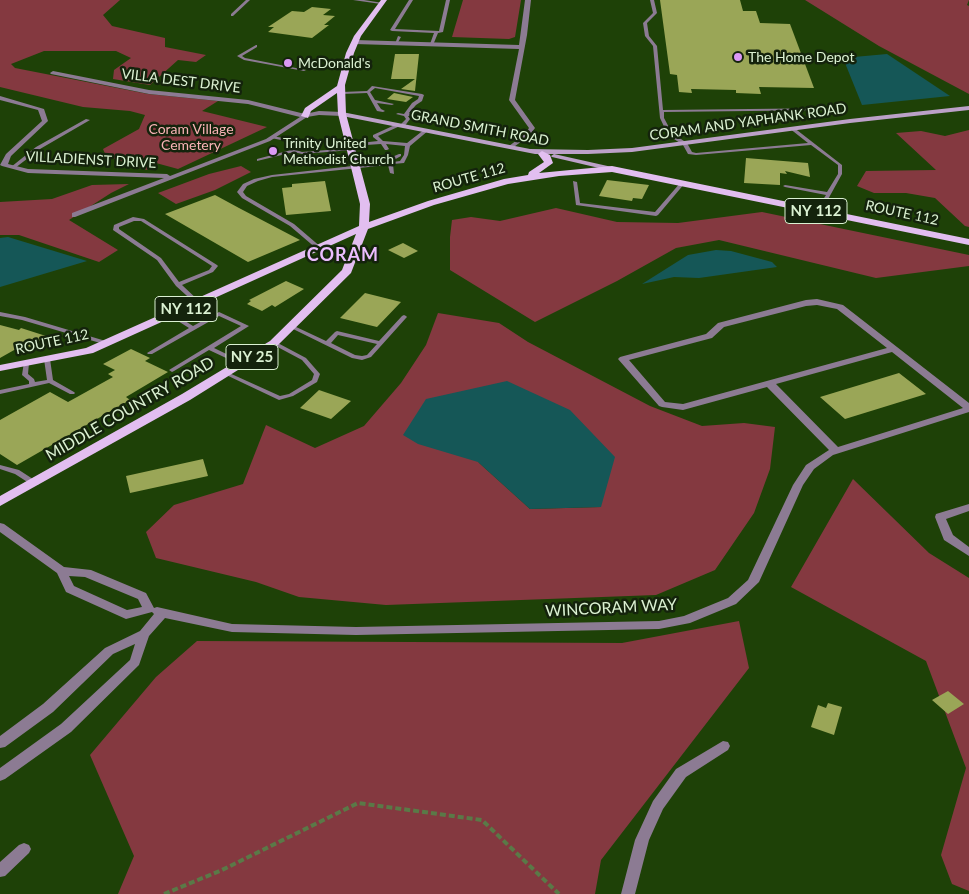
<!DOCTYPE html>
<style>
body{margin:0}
canvas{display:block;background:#1e4107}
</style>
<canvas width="969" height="894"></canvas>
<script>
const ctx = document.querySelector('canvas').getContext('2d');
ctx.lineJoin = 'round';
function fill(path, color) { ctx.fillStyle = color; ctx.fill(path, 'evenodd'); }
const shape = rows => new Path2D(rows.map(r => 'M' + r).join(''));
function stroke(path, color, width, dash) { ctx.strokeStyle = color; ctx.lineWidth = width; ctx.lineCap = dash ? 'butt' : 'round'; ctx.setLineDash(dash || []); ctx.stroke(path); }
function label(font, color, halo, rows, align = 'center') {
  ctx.font = font + ' Lato,sans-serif'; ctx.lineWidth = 5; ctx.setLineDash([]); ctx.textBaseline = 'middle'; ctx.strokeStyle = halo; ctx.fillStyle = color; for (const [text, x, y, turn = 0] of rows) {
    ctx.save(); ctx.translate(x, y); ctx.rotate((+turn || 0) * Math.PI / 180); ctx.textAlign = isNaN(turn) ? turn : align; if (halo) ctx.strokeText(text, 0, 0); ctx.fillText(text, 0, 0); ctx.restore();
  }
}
const green = shape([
 [0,0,120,0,103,15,112,26,165,38,165,47,206,55,196,62,178,60,150,85,113,79,114,70,131,58,116,51,44,51,11,64,15,68,148,94,218,101,202,111,267,127,178,169,156,163,147,170,106,156,103,149,139,129,145,115,130,111,83,107,0,87],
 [463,0,521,0,515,37,509,39,452,37],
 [805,0,969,0,967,5,969,6,969,94,879,46],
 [969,130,969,227,965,226,935,198,906,193,874,193,857,186,866,171,936,170,896,133,921,131,945,136],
 [241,166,251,172,215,190,176,204,158,193,209,174],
 [129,184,111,193,69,220,118,250,99,262,19,235,0,235,0,202,52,199,92,185],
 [556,208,617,222,678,223,762,212,969,255,969,266,876,278,719,240,676,248,617,281,535,322,450,270,450,237,452,220,471,217,500,221],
 [438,313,499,323,528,342,650,406,702,426,744,423,775,427,770,469,754,513,715,570,656,595,386,605,299,597,256,582,156,558,146,532,174,505,243,484,266,425,315,448,364,426,401,383,426,345],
 [478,462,601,507,530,509],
 [853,479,929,553,969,578,969,891,952,884,941,855,966,768,926,661,791,587],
 [739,621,749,668,601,860,595,894,118,894,134,856,90,755,156,677,197,641,622,643]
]);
const water = shape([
 [887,54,950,96,862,105,843,58],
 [8,237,87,261,0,287,0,238],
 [716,250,731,251,772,262,777,267,699,278,674,277,642,284,688,255],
 [507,381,570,410,615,457,601,507,530,509,478,462,418,444,403,435,426,399]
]);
const building = shape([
 [660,0,740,0,743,11,756,11,760,23,790,24,814,88,759,87,761,94,736,93,736,90,691,89,692,93,679,92,677,75,670,74],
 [312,7,331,9,323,15,335,16,324,25,329,25,312,38,268,32,274,27,268,27,292,11,304,12],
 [395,54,419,54,415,91,401,89,415,79,391,79],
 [394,93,413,97,406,102,387,99],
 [746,158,808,163,810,177,785,171,787,174,780,173,780,185,744,183],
 [607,180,649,185,642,199,633,198,632,201,599,196],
 [325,181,331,211,286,215,282,188,292,187,292,184],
 [215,195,239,208,300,240,248,262,165,214],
 [403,243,418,251,404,258,388,250],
 [286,281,304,289,275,307,272,305,262,311,247,304,251,301,249,300],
 [365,293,401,302,377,327,340,318],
 [0,325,19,330,21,328,46,336,31,347,23,345,0,358],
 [131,349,150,358,145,361,168,372,126,397,130,400,17,465,0,454,0,420,50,392,68,402,113,377,108,374,115,370,103,364],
 [899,373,926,394,845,419,820,397],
 [319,390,351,401,331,419,300,408],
 [203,459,208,476,130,493,126,476],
 [948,691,964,704,948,714,932,700],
 [828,703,842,707,834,735,811,727,818,705,826,708]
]);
const path = shape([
 [164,894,222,870,358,803,482,820,559,894]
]);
const lane = shape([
 [246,0,250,0,233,16,231,16,231,14,246,0],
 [353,0,364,0,383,3,381,4,353,0],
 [409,0,413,0,395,29,439,31,446,0,450,0,443,32,438,33,433,45,430,44,434,33,392,31,390,30,409,0],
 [650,0,654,0,657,13,647,23,649,36,657,46,663,110,837,108,837,109,835,110,664,112,664,118,672,133,687,143,692,152,696,153,808,143,789,128,793,127,842,165,842,174,821,212,817,212,816,211,826,195,785,187,783,186,785,185,827,192,838,174,838,165,811,145,696,155,688,154,683,145,668,135,660,118,653,46,645,36,643,23,653,13,650,0],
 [398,36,401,37,397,44,395,44,398,36],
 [256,45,257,45,257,47,242,56,245,58,306,70,304,71,244,60,237,56,256,45],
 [372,86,422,94,424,95,422,101,416,105,409,113,420,113,421,110,423,110,425,111,424,115,408,116,410,119,404,127,400,126,378,136,383,141,407,143,425,129,429,130,410,146,408,155,404,163,393,164,394,174,390,173,388,165,272,177,258,181,247,186,243,192,246,196,294,224,322,248,321,249,317,249,290,226,242,198,237,192,243,184,254,179,272,175,388,162,388,161,377,158,377,156,379,156,387,158,387,155,391,155,392,157,399,154,401,154,401,156,392,161,393,162,400,161,404,155,405,146,386,144,389,149,387,150,385,150,381,144,351,146,349,145,351,144,378,141,373,137,373,135,397,124,401,124,406,119,404,116,396,114,398,113,404,114,412,103,418,99,419,96,375,88,370,92,375,100,394,104,392,105,377,103,381,109,385,111,383,112,377,111,367,93,342,94,340,93,342,92,367,91,372,86],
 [86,119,90,120,40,149,15,168,11,167,36,147,86,119],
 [271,136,290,139,294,145,296,150,302,152,352,148,354,149,352,150,302,154,294,152,257,161,257,159,291,150,290,145,286,141,271,138,271,136],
 [573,181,577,182,580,203,655,212,681,182,685,183,658,215,656,216,576,205,573,181],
 [133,217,144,219,217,265,218,266,213,272,182,285,200,302,200,304,196,304,176,286,157,260,113,230,114,225,133,217],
 [134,221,141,221,212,266,209,270,179,282,161,258,119,229,119,227,134,221],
 [0,312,25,317,109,342,110,343,107,345,22,320,0,316,0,312],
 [219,312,249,326,214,348,243,362,244,363,243,364,239,364,209,350,174,371,172,372,169,370,241,326,219,316,152,354,148,354,147,353,189,328,170,316,169,315,170,314,174,314,193,326,219,312],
 [404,315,406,316,407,317,406,318,371,357,362,360,352,358,289,327,292,325,294,326,326,341,335,332,337,331,379,341,402,316,404,315],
 [338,335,377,344,367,355,362,356,355,355,331,343,338,335],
 [274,341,306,358,320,374,317,382,293,396,279,400,222,373,223,372,227,372,280,396,289,394,312,380,314,374,302,360,272,344,271,343,272,342,274,341],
 [47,357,50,359,53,380,74,392,75,393,74,394,70,394,49,383,0,394,0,390,29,384,29,381,22,375,24,362,26,361,29,363,28,374,34,379,35,382,47,380,44,359,47,357],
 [0,465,19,470,39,483,38,485,32,485,15,474,0,469,0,465]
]);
const street = shape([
 [525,0,531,0,527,35,515,100,535,128,529,136,511,149,508,147,509,146,525,134,529,128,509,100,519,49,355,44,352,42,355,40,519,45,525,0],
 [53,71,149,90,248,100,305,114,319,111,342,112,345,114,342,116,319,115,307,117,270,141,75,217,72,217,72,213,164,178,28,173,2,166,0,165,6,154,42,121,38,110,0,100,0,96,44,109,48,121,11,156,8,164,28,169,167,174,170,176,266,139,300,117,248,104,149,94,51,74,50,73,53,71],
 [817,299,843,305,969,403,969,412,833,455,814,469,803,485,759,582,736,604,690,623,659,629,356,635,232,632,165,618,149,636,139,665,71,732,5,779,0,781,0,768,61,724,130,660,135,644,113,654,53,712,5,747,0,748,0,736,43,704,105,648,140,631,154,614,152,612,126,619,66,592,57,573,0,532,0,523,4,524,64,567,91,570,146,593,154,608,157,607,232,624,356,627,659,621,684,616,728,598,748,580,793,485,806,465,829,450,767,387,683,410,662,407,659,406,618,359,620,357,706,334,718,323,806,300,817,299],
 [817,305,837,309,887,348,683,404,665,402,629,360,712,338,724,327,806,306,817,305],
 [892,352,963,408,838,447,776,384,892,352],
 [69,576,85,577,138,599,142,607,127,610,74,586,69,576],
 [969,504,969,511,946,519,953,535,969,547,969,556,944,540,935,517,936,514,969,504],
 [723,741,728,742,730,746,728,750,686,777,663,809,649,840,635,894,621,894,635,840,653,801,676,769,723,741],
 [24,843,29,845,31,849,29,853,5,876,0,877,0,862,19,845,24,843]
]);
const secondary = shape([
 [969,106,969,110,850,123,632,152,588,154,535,154,342,116,339,114,342,112,530,149,588,150,632,148,850,119,969,106],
 [554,154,612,167,616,169,612,171,552,157,551,156,554,154]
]);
const primary = shape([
 [381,0,387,0,361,36,354,53,345,85,346,114,370,204,369,222,428,201,504,179,528,175,529,172,544,162,538,154,542,151,550,155,553,163,539,173,612,166,969,239,969,245,612,172,559,176,508,184,434,205,368,229,351,273,278,345,190,400,0,506,0,496,182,394,270,341,342,270,356,234,93,353,0,371,0,365,86,348,359,226,360,204,338,114,337,93,311,111,308,118,301,116,305,108,337,86,346,53,354,36,381,0]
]);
const markers = [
 [738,57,5,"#db99f5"],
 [288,63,5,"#db99f5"],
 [273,151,5,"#db99f5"]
];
const farPoinames = [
 ["The Home Depot",748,57],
 ["McDonald's",298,63],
 ["Trinity United",283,143],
 ["Methodist Church",283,159]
];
const farStreetnames = [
 ["VILLA DEST DRIVE",181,81,7],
 ["CORAM AND YAPHANK ROAD",748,122,-8],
 ["GRAND SMITH ROAD",480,128,11],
 ["VILLADIENST DRIVE",91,160,3],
 ["ROUTE 112",469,178,-16],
 ["ROUTE 112",902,213,12],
 ["ROUTE 112",52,342,-12]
];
const farParknames = [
 ["Coram Village",191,129],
 ["Cemetery",191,145]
];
const shields = [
 [816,211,62],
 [186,309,62],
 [252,357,52]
];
const shieldNames = [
 ["NY 112",816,211],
 ["NY 112",186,309],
 ["NY 25",252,357]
];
const streetNames = [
 ["MIDDLE COUNTRY ROAD",130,409,-30],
 ["WINCORAM WAY",611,608,-3]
];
const farDistrictnames = [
 ["CORAM",343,255]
];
fill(green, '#843940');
fill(water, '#155757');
fill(building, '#9aa657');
stroke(path, '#5a7947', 4, [6, 3]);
fill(lane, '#8c7b93');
fill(street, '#8c7b93');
fill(secondary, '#bca1c8');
fill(primary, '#e2bef0');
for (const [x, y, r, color] of markers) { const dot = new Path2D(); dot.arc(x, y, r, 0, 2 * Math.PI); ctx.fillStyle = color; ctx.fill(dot); stroke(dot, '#14230c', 2); }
label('14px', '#dbf1d2', '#14230c', farPoinames, 'left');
label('14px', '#dbf1d2', '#14230c', farStreetnames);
label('14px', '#f9b3b6', '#14230c', farParknames);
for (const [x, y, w] of shields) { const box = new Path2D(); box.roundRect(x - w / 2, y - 12.5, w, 25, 4); ctx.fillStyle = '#14230c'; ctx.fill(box); stroke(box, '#dbf1d2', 1); }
label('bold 15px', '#dbf1d2', null, shieldNames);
label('16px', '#dbf1d2', '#14230c', streetNames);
ctx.letterSpacing = '1px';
label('bold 18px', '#ebbdfe', '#14230c', farDistrictnames);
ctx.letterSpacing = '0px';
</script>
